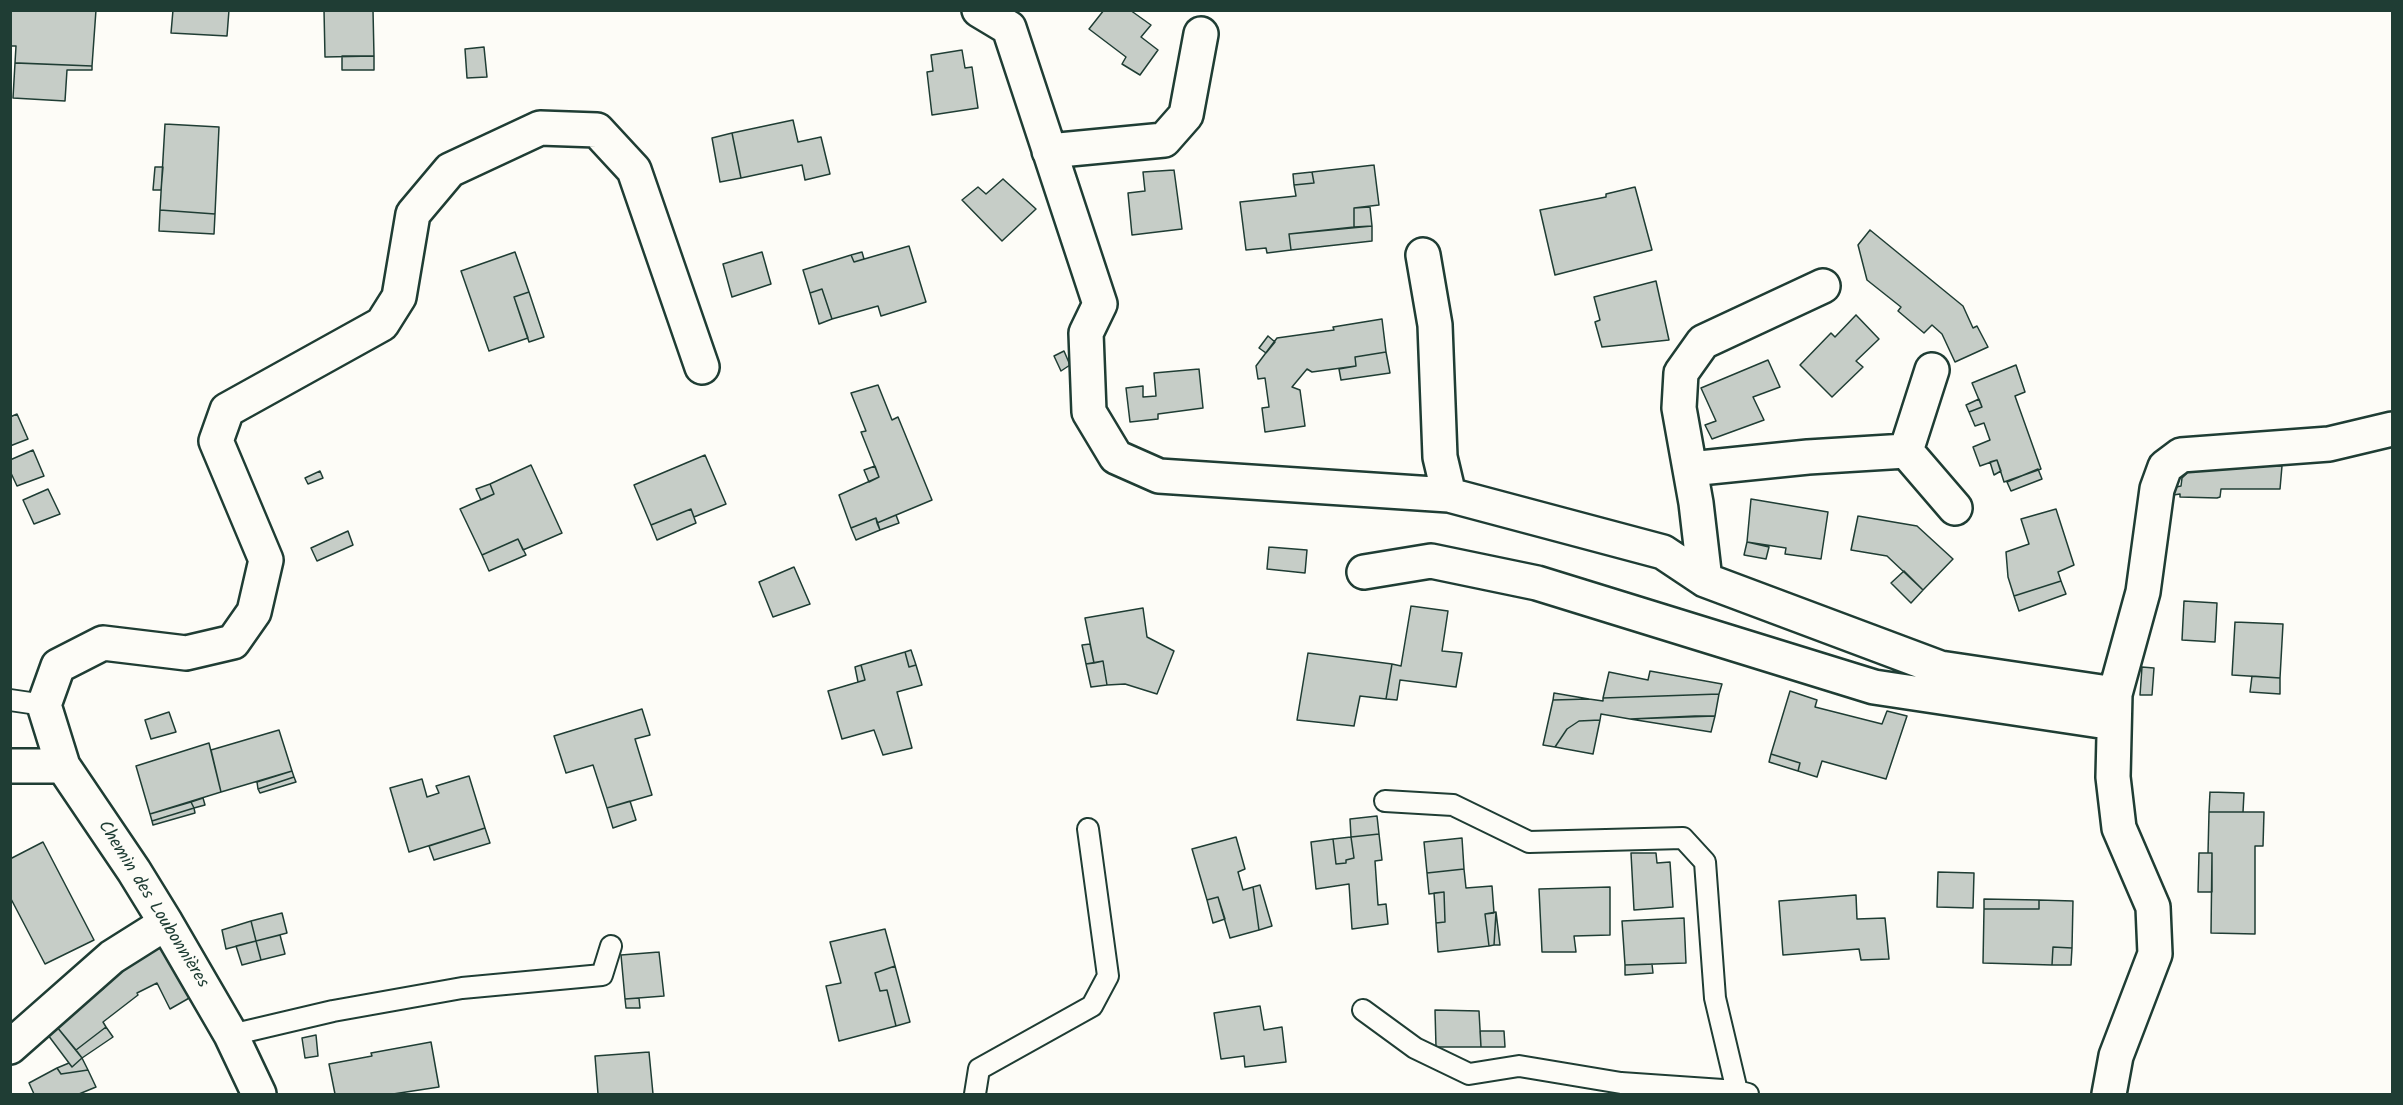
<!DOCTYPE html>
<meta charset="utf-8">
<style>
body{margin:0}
#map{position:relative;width:2403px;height:1105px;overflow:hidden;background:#fdfcf7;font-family:Kalam,sans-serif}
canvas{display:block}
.frame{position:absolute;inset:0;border:12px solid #1f3d34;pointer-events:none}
</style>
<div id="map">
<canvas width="2403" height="1105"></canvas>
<div class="frame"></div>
</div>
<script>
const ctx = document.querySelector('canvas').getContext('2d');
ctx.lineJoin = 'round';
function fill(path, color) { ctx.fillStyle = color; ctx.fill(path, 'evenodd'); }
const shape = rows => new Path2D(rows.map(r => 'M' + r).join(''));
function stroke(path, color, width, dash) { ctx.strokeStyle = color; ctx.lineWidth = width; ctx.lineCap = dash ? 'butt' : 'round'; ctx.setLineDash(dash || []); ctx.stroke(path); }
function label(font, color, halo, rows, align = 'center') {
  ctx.font = font + ' Kalam,sans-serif'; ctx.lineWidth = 4.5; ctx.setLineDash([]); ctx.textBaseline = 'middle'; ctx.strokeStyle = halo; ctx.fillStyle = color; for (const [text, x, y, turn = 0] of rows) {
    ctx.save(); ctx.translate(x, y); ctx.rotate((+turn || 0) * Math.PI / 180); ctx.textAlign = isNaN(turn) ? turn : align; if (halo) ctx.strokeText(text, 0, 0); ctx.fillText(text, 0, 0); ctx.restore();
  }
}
const building = shape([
 [10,10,96,10,92,66,15,63,16,46,10,46,10,10],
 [173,10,229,10,227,36,171,33,173,10],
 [324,10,373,10,374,56,325,57,324,10],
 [1104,10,1130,10,1151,25,1141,37,1158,50,1140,75,1122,64,1126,57,1089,29,1104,10],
 [484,47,487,77,467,78,465,49,484,47],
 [962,50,965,68,972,67,978,108,932,115,927,72,933,71,931,55,962,50],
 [342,56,374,56,374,70,342,70,342,56],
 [15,63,19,63,92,66,92,70,67,70,65,101,13,98,15,63],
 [793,120,798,142,821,137,830,174,805,180,802,165,741,178,732,133,793,120],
 [165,124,219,127,215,214,160,210,165,124],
 [732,133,741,178,720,182,712,138,732,133],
 [1374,165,1379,205,1354,208,1354,227,1289,234,1291,250,1267,253,1266,248,1246,250,1240,202,1296,196,1294,185,1314,183,1312,172,1374,165],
 [155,167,163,167,161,190,153,190,155,167],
 [1174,170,1182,229,1132,235,1128,193,1145,191,1143,172,1174,170],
 [1312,172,1314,183,1294,185,1293,174,1312,172],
 [1003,179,1036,209,1002,241,962,200,978,187,986,194,1003,179],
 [1635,187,1652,250,1555,275,1540,210,1606,197,1606,194,1635,187],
 [1370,207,1372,226,1354,227,1354,208,1370,207],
 [160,210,215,214,214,234,159,231,160,210],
 [1372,226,1372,241,1291,250,1289,234,1372,226],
 [1870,230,1963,306,1973,328,1977,326,1988,347,1955,362,1942,334,1932,325,1924,333,1898,311,1901,307,1867,280,1858,245,1870,230],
 [909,246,926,302,881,316,878,306,832,319,822,289,810,293,803,270,851,255,854,262,909,246],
 [515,252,529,292,514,297,528,338,489,351,461,271,515,252],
 [762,252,771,284,732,297,723,264,762,252],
 [862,252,864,259,854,262,851,255,862,252],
 [1656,281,1669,340,1602,347,1595,322,1600,320,1594,297,1656,281],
 [822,289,832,319,819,324,810,293,822,289],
 [529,292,544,337,529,342,514,297,529,292],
 [1856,315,1879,339,1856,361,1863,367,1832,397,1800,365,1831,333,1835,337,1856,315],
 [1382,319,1386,352,1355,357,1356,366,1312,372,1307,369,1292,387,1300,390,1305,426,1265,432,1262,408,1269,407,1265,378,1258,379,1256,366,1277,338,1334,330,1333,327,1382,319],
 [1268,336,1275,342,1266,353,1259,348,1268,336],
 [1064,351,1070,365,1061,371,1054,356,1064,351],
 [1386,352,1390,373,1341,380,1339,369,1356,366,1355,357,1386,352],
 [1768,360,1780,387,1753,397,1764,420,1712,439,1705,425,1716,421,1701,388,1768,360],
 [2016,365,2025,392,2015,396,2041,469,2004,482,1997,460,1980,466,1973,447,1990,440,1984,423,1975,426,1969,412,1982,407,1972,383,2016,365],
 [1199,369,1203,408,1158,414,1158,419,1130,422,1126,388,1143,386,1143,397,1156,396,1154,373,1199,369],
 [878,385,892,420,898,417,932,500,877,523,876,518,851,528,839,495,879,477,861,432,866,431,851,393,878,385],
 [1979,399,1982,407,1969,412,1966,405,1979,399],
 [17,414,28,439,10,446,10,417,17,414],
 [33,450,44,476,17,486,10,471,10,460,33,450],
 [705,455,726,504,694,517,691,509,651,525,634,485,705,455],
 [1997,460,2001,471,1994,475,1990,462,1997,460],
 [531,465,562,533,523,550,518,539,482,555,460,509,494,494,490,484,531,465],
 [875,466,879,477,869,482,864,470,875,466],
 [2206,466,2282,466,2280,489,2221,489,2220,497,2217,498,2180,497,2180,494,2173,495,2176,487,2181,486,2182,478,2189,471,2206,466],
 [2038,469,2042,479,2011,491,2007,482,2038,469],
 [320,471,323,478,308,484,305,478,320,471],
 [490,484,494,494,481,500,476,489,490,484],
 [48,489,60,514,34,524,23,500,48,489],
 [1751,499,1828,512,1821,559,1785,554,1786,548,1747,542,1751,499],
 [691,509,696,523,657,540,651,525,691,509],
 [2056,509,2074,565,2058,572,2061,581,2014,596,2008,577,2006,552,2029,544,2021,519,2056,509],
 [896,515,899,523,880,530,877,523,896,515],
 [1858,516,1917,526,1953,559,1923,590,1887,556,1851,550,1858,516],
 [876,518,880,530,856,540,851,528,876,518],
 [348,531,353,545,317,561,311,548,348,531],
 [518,539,526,555,489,571,482,555,518,539],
 [1747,542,1769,547,1766,559,1744,555,1747,542],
 [1269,547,1307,550,1305,573,1267,569,1269,547],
 [794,567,810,604,773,617,759,582,794,567],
 [1904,571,1923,590,1911,603,1891,583,1904,571],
 [2061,581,2066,594,2019,611,2014,596,2061,581],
 [2184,601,2217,603,2215,642,2182,640,2184,601],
 [1411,606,1448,611,1442,651,1462,653,1456,687,1400,680,1397,700,1386,699,1392,664,1401,666,1411,606],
 [1143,608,1147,637,1174,651,1157,694,1125,684,1107,685,1103,661,1094,663,1085,618,1143,608],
 [2235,622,2283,624,2280,678,2232,675,2235,622],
 [1090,644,1094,663,1086,664,1082,645,1090,644],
 [911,650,916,665,909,667,905,652,911,650],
 [905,652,909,667,916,665,922,685,897,692,912,748,883,755,874,730,842,739,828,691,865,680,861,665,905,652],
 [1308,653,1392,664,1386,699,1360,696,1354,726,1297,720,1308,653],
 [1103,661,1107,685,1091,687,1086,664,1103,661],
 [861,665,865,680,858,682,855,667,861,665],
 [2142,667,2154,668,2152,695,2140,695,2142,667],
 [1650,671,1722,684,1719,694,1603,698,1609,672,1648,680,1650,671],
 [2252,676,2280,678,2280,694,2250,692,2252,676],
 [1790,691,1817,700,1815,707,1882,724,1887,711,1907,716,1886,779,1822,761,1817,777,1798,771,1800,763,1771,754,1790,691],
 [1554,693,1589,699,1553,700,1554,693],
 [1719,694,1715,716,1630,719,1601,714,1600,720,1579,721,1567,729,1555,747,1543,745,1553,700,1589,699,1603,701,1603,698,1719,694],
 [642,709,650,735,635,739,652,795,607,808,593,765,566,773,554,736,642,709],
 [169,712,176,732,151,739,145,720,169,712],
 [1695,716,1715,716,1711,732,1630,719,1695,716],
 [1600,720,1593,754,1555,747,1567,729,1579,721,1600,720],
 [279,730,292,771,221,792,211,750,279,730],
 [209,743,221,792,150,814,136,766,209,743],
 [1771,754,1800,763,1798,771,1769,762,1771,754],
 [292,771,294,777,258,789,257,782,292,771],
 [469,776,485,828,409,852,390,788,422,779,427,797,439,793,436,786,469,776],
 [294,777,296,782,260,793,258,789,294,777],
 [2210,792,2244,793,2243,812,2209,812,2210,792],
 [203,798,205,805,194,808,191,802,203,798],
 [630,801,636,820,613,828,607,808,630,801],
 [191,802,194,808,152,821,150,814,191,802],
 [194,808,195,813,153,825,152,821,194,808],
 [2209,812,2264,812,2263,846,2255,846,2255,934,2211,933,2212,853,2208,853,2209,812],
 [1377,816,1379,834,1351,837,1350,819,1377,816],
 [485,828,490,843,434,860,429,846,485,828],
 [1379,834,1382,860,1375,861,1378,905,1386,904,1388,924,1352,929,1349,884,1316,889,1311,842,1333,839,1336,864,1346,863,1346,860,1354,858,1351,837,1379,834],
 [1236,837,1245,869,1238,872,1243,890,1253,887,1259,930,1230,938,1218,897,1207,900,1192,849,1236,837],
 [1351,837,1354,858,1346,860,1346,863,1336,864,1333,839,1351,837],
 [1462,838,1464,869,1427,873,1424,842,1462,838],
 [43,842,94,940,45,964,10,897,10,859,43,842],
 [1631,853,1656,853,1657,863,1670,862,1673,907,1634,910,1631,853],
 [2199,853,2212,853,2212,892,2198,892,2199,853],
 [1464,869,1466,888,1492,886,1494,913,1485,914,1489,946,1438,952,1436,923,1445,922,1444,892,1429,894,1427,873,1464,869],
 [1938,872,1974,873,1973,908,1937,907,1938,872],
 [1260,885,1272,926,1259,930,1253,887,1260,885],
 [1610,887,1610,935,1574,936,1576,952,1542,952,1539,889,1610,887],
 [1444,892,1445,922,1436,923,1434,893,1444,892],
 [1856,895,1857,919,1885,918,1889,959,1861,960,1859,949,1783,955,1779,901,1856,895],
 [1218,897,1225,919,1213,923,1207,900,1218,897],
 [1984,899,2039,900,2039,909,1984,909,1984,899],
 [2039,900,2073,901,2072,948,2053,947,2052,965,1983,963,1984,909,2039,909,2039,900],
 [1496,912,1494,945,1489,946,1485,914,1496,912],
 [1496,912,1500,945,1494,945,1496,912],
 [282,913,287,933,256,941,251,921,282,913],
 [1684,918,1686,963,1625,965,1622,921,1684,918],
 [251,921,256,941,226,949,222,930,251,921],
 [885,929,895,966,875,973,880,991,887,990,896,1026,839,1041,826,986,841,983,830,942,885,929],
 [280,935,285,954,261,960,256,941,280,935],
 [256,941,261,960,242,965,236,946,256,941],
 [160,944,191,997,170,1009,157,983,137,993,138,995,103,1022,106,1027,76,1050,57,1027,104,988,102,986,136,954,160,944],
 [2053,947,2072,948,2071,965,2052,965,2053,947],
 [659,952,664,996,625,999,621,955,659,952],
 [1652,964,1653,973,1625,975,1625,965,1652,964],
 [895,966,910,1022,896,1026,887,990,880,991,875,973,895,966],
 [639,998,640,1008,626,1008,625,999,639,998],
 [1260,1006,1264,1030,1282,1027,1286,1062,1245,1067,1244,1056,1221,1059,1214,1013,1260,1006],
 [1435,1010,1479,1011,1481,1047,1436,1047,1435,1010],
 [57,1027,82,1058,72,1067,48,1035,57,1027],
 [106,1027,113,1037,82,1058,76,1050,106,1027],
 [1480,1031,1504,1031,1505,1047,1481,1047,1480,1031],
 [316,1035,318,1056,305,1058,302,1038,316,1035],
 [431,1042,439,1087,393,1094,335,1094,329,1064,372,1056,371,1053,431,1042],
 [649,1052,653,1094,598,1094,595,1056,649,1052],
 [82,1058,88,1070,61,1074,57,1068,69,1063,72,1067,82,1058],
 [57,1068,61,1074,88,1070,96,1087,79,1094,34,1094,29,1083,57,1068]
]);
const service = shape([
 [10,700,44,705],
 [1385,801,1453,805,1529,842,1683,838,1705,862,1715,998,1737,1091,1748,1094],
 [1363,1010,1415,1048,1469,1074,1519,1066,1621,1083,1737,1091],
 [231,1035,333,1011,462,988,602,975,611,946],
 [975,1094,979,1069,1092,1006,1108,976,1088,829]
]);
const minor = shape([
 [979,10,1009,28,1100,304,1086,333,1089,412,1116,457,1159,476,1449,495,1663,552,1705,580,1940,668,2115,694],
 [1049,151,1164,140,1186,115,1201,34],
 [1423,255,1435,325,1440,457,1449,495],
 [1906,451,1955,508],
 [1690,469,1808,457,1906,451,1932,370],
 [1364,572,1431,561,1537,583,1874,687,2114,723],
 [1705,580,1696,503,1679,408,1681,373,1703,342,1823,286],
 [10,766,63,766],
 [10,1047,112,957,166,923],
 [259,1094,231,1035,166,923,134,871,63,766,44,705,58,666,103,643,186,653,233,642,254,612,266,560,216,441,227,410,382,324,399,297,413,214,450,170,540,128,597,130,634,170,702,367],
 [2109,1094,2116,1056,2155,954,2153,907,2119,828,2113,777,2115,694,2143,592,2157,489,2165,467,2181,455,2329,444,2392,429]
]);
const streetNames = [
 ["Chemin des Loubonnières",152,905,58]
];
fill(building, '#c6cdc7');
stroke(building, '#1f3d34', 1.5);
stroke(service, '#1f3d34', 24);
stroke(minor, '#1f3d34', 38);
stroke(service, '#fdfcf7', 20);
stroke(minor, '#fdfcf7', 33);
label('18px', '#1f3d34', '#fdfcf7', streetNames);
</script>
